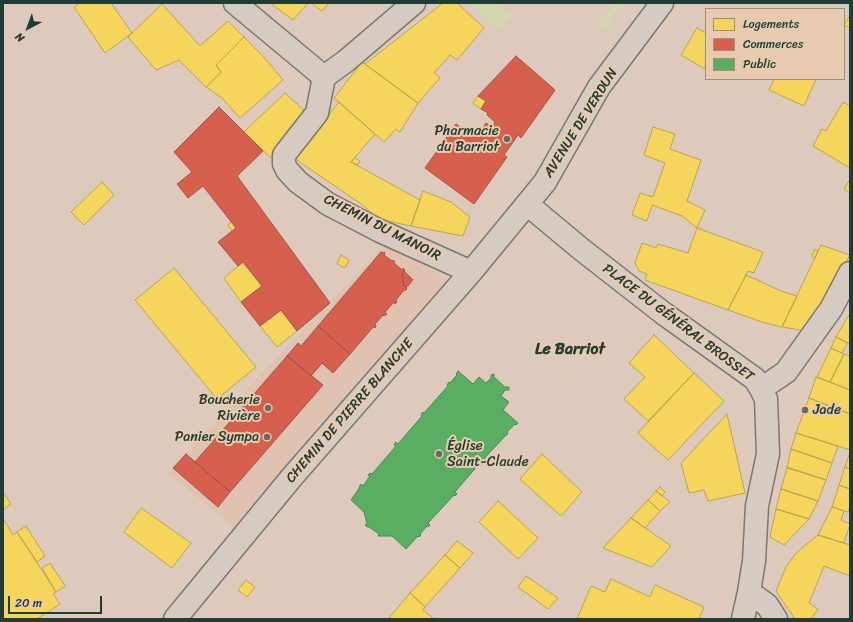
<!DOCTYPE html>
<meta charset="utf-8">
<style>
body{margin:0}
#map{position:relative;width:853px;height:622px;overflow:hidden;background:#ddcabd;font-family:Sriracha,sans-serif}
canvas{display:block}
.frame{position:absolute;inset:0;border:4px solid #1f3d34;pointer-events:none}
.legend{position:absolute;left:705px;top:8px;width:140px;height:72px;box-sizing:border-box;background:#e8caaf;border:1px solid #98927e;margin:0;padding:5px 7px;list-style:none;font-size:12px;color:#1f3d34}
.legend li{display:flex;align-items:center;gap:8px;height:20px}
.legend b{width:20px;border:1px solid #98927e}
.north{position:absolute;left:8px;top:8px;width:40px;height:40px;-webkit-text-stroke:3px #e8caaf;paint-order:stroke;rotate:221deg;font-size:11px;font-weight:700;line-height:16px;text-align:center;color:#1f3d34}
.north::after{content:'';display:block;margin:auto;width:14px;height:18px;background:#1f3d34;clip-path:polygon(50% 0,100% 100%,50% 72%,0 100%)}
.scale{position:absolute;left:8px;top:596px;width:94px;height:18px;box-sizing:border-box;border:2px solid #1f3d34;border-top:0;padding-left:5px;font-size:12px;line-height:14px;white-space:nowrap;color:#1f3d34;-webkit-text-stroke:3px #e8caaf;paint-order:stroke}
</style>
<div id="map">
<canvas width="853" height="622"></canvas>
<div class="frame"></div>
<ul class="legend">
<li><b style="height:11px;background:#f6d55c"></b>Logements</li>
<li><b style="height:11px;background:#d6604d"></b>Commerces</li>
<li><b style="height:11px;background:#5aae61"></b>Public</li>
</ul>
<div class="north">N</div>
<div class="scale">20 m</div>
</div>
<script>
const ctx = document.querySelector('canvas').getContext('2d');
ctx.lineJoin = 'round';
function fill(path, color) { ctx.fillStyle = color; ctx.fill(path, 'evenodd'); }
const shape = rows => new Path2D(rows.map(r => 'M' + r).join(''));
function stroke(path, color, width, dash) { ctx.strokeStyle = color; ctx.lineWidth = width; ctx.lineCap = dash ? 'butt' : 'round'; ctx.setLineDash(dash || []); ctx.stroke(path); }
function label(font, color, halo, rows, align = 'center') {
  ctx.font = font + ' Sriracha,sans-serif'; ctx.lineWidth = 4; ctx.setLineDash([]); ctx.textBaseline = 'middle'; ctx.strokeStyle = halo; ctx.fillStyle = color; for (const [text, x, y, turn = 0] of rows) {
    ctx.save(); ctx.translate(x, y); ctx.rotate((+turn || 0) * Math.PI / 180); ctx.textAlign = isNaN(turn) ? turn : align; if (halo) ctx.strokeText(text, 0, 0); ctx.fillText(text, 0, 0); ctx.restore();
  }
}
const built = shape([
 [386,243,448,279,236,529,168,473]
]);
const green = shape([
 [469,3,496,3,511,16,499,30],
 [613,3,623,3,605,28,599,23,614,5]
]);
const homes = shape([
 [80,3,111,3,132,33,105,53,74,7,80,3],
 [270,3,308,3,293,20,270,3],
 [311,3,329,3,322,11,311,3],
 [443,3,457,3,484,28,457,60,450,55,434,73,440,78,418,103,362,62,365,64,443,3],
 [162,4,200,46,228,21,244,37,216,65,221,72,206,87,179,60,156,70,128,37,162,4],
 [850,15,850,28,844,25,850,15],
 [697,28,706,33,705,69,681,55,697,28],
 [244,37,263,56,283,80,240,118,222,98,206,87,221,72,216,65,244,37],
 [362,62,418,103,400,132,396,129,384,142,334,98,362,62],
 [774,79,816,79,804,106,769,90,774,79],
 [285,93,305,111,271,158,244,132,285,93],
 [478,96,486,101,481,109,473,103,478,96],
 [339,102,375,134,351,162,420,200,411,226,378,219,364,206,294,158,339,102],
 [843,102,850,106,850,168,813,146,822,129,826,131,843,102],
 [653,127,675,134,670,149,701,160,687,201,705,210,697,228,682,216,652,205,647,221,632,215,640,193,653,197,665,163,644,155,653,127],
 [355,158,360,161,357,165,351,162,355,158],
 [850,179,850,193,844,189,850,179],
 [102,182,114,195,84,225,71,212,102,182],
 [423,191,451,202,470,217,463,236,411,226,423,191],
 [231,222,236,228,232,231,228,225,231,222],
 [697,228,763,252,754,273,748,271,728,310,645,280,647,274,639,271,635,263,642,243,656,248,658,244,688,253,697,228],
 [821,245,850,255,806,331,782,327,821,245],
 [814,250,818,251,815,258,812,256,814,250],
 [341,255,349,260,345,268,337,264,341,255],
 [243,262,262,286,241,302,224,278,243,262],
 [174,268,256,367,217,399,135,300,174,268],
 [746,275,781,291,797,296,782,327,762,322,728,310,746,275],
 [281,310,297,331,277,347,260,326,281,310],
 [850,313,850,344,836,337,850,313],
 [654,335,694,373,648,421,624,399,645,377,629,363,654,335],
 [836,337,848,343,842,353,831,348,836,337],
 [831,348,844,354,830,382,817,377,831,348],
 [844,354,850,356,850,390,830,382,844,354],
 [694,373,724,401,668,460,638,433,694,373],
 [816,377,850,390,850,414,809,398,816,377],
 [809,398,850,414,850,450,796,433,809,398],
 [727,414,745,493,708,501,704,490,689,493,681,463,727,414],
 [796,433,838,446,832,463,791,449,796,433],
 [791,449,832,463,826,480,787,467,791,449],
 [850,452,850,469,845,467,850,452],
 [542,454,582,492,561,516,520,479,542,454],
 [845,467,850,469,850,489,839,485,845,467],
 [787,468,826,480,818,501,781,489,787,468],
 [839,485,850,489,850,506,848,512,832,507,839,485],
 [660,487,665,492,662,496,656,491,660,487],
 [781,489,818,501,809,519,776,509,781,489],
 [656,491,670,502,660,511,648,500,656,491],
 [3,492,11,504,3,510,3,492],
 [648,500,660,511,645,528,631,518,648,500],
 [498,501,538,538,518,559,479,522,498,501],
 [832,507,844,511,841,520,850,524,844,543,818,535,832,507],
 [141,508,191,543,172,568,124,532,141,508],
 [776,509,809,519,784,545,770,537,776,509],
 [3,518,13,535,17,532,56,592,53,594,60,604,37,619,3,619,3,518],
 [631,518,671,546,652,567,603,548,631,518],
 [26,526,45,556,37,562,17,532,26,526],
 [818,535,850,545,850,576,824,566,809,603,818,609,811,619,795,619,776,591,786,567,797,552,818,535],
 [457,541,473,553,460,568,445,555,457,541],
 [445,555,460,568,425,607,410,593,445,555],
 [50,563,65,586,56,592,42,568,50,563],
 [526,576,558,598,548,609,518,587,526,576],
 [611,579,650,597,655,585,704,607,699,619,577,619,591,586,605,592,611,579],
 [246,580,255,587,247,597,238,590,246,580],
 [410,593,425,607,423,610,434,619,388,619,410,593]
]);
const shops = shape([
 [516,56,555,90,521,138,518,135,504,155,507,157,474,204,425,168,456,124,476,138,486,123,492,127,495,122,487,115,488,113,481,109,486,101,478,96,516,56],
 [219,107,263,151,237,176,330,303,297,331,281,310,260,326,241,302,262,286,243,262,238,266,218,242,236,228,203,186,188,198,177,184,192,172,174,152,219,107],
 [381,252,382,253,384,252,385,253,384,255,392,261,393,260,395,262,394,263,402,270,403,268,405,270,402,274,404,286,407,289,406,290,404,290,396,300,397,302,395,304,394,302,385,312,387,314,384,316,383,315,375,324,376,326,375,328,374,326,350,354,318,326,381,252],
 [404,271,413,280,406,288,404,286,402,274,404,271],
 [318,326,350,354,333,373,322,363,311,376,287,356,298,343,301,346,318,326],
 [287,356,323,385,230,492,195,462,287,356],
 [186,454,230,492,218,507,173,468,186,454]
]);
const public = shape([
 [458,371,473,384,479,377,486,383,491,378,491,375,494,374,494,377,505,387,509,387,509,390,505,390,501,396,509,402,503,410,518,423,516,425,515,424,507,432,508,433,507,435,506,435,481,462,483,464,481,465,479,464,455,492,457,494,455,496,454,495,428,523,430,525,428,527,427,526,420,534,421,535,419,537,418,536,406,549,392,536,378,536,379,534,369,527,367,527,365,525,367,524,364,512,351,500,360,487,359,487,361,484,363,486,370,476,368,475,370,473,372,474,396,446,394,445,396,442,398,444,422,416,421,415,423,412,424,413,448,386,447,385,449,382,450,383,457,375,456,374,458,371]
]);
const minor = shape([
 [235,3,324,77],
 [324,77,317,113,284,155,284,164,287,170,298,182,328,204,380,231,471,272],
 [324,77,346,61,414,3],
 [527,204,581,249,663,313,755,379,761,389,766,399,768,454,757,506,754,561,749,592,743,619],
 [761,389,786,372,831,309,850,273],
 [749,592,767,605,776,619],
 [175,619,292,477,471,272,527,204,545,182,599,87,662,3]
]);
const markers = [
 [507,139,4,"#626e64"],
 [268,408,4,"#626e64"],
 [805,410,4,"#626e64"],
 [267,437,4,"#626e64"],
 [439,454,4,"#626e64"]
];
const streetNames = [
 ["AVENUE DE VERDUN",581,123,-58],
 ["CHEMIN DU MANOIR",382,228,27],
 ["PLACE DU GÉNÉRAL BROSSET",678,323,37],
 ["CHEMIN DE PIERRE BLANCHE",350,411,-49]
];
const poiNames = [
 ["Pharmacie",499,131],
 ["du Barriot",499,147],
 ["Boucherie",260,400],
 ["Rivière",260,416],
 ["Jade",813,410,"left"],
 ["Panier Sympa",259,437],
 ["Église",447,446,"left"],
 ["Saint-Claude",447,462,"left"]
];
const quarterNames = [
 ["Le Barriot",570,350]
];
fill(built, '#dfc2b0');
fill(green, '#d1d8ab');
fill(homes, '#f6d55c');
stroke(homes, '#b6a750', 1);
fill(shops, '#d6604d');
stroke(shops, '#9f5646', 1);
fill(public, '#5aae61');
stroke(public, '#488c54', 1);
stroke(minor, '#7a776f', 25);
stroke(minor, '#d6cbc1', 22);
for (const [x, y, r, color] of markers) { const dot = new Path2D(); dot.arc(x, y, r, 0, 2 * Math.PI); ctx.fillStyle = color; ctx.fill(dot); stroke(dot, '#e8caaf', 1.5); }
label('14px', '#1f3d34', '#e8caaf', streetNames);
label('14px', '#1f3d34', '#e8caaf', poiNames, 'right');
label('bold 16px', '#1f3d34', '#e8caaf', quarterNames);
</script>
